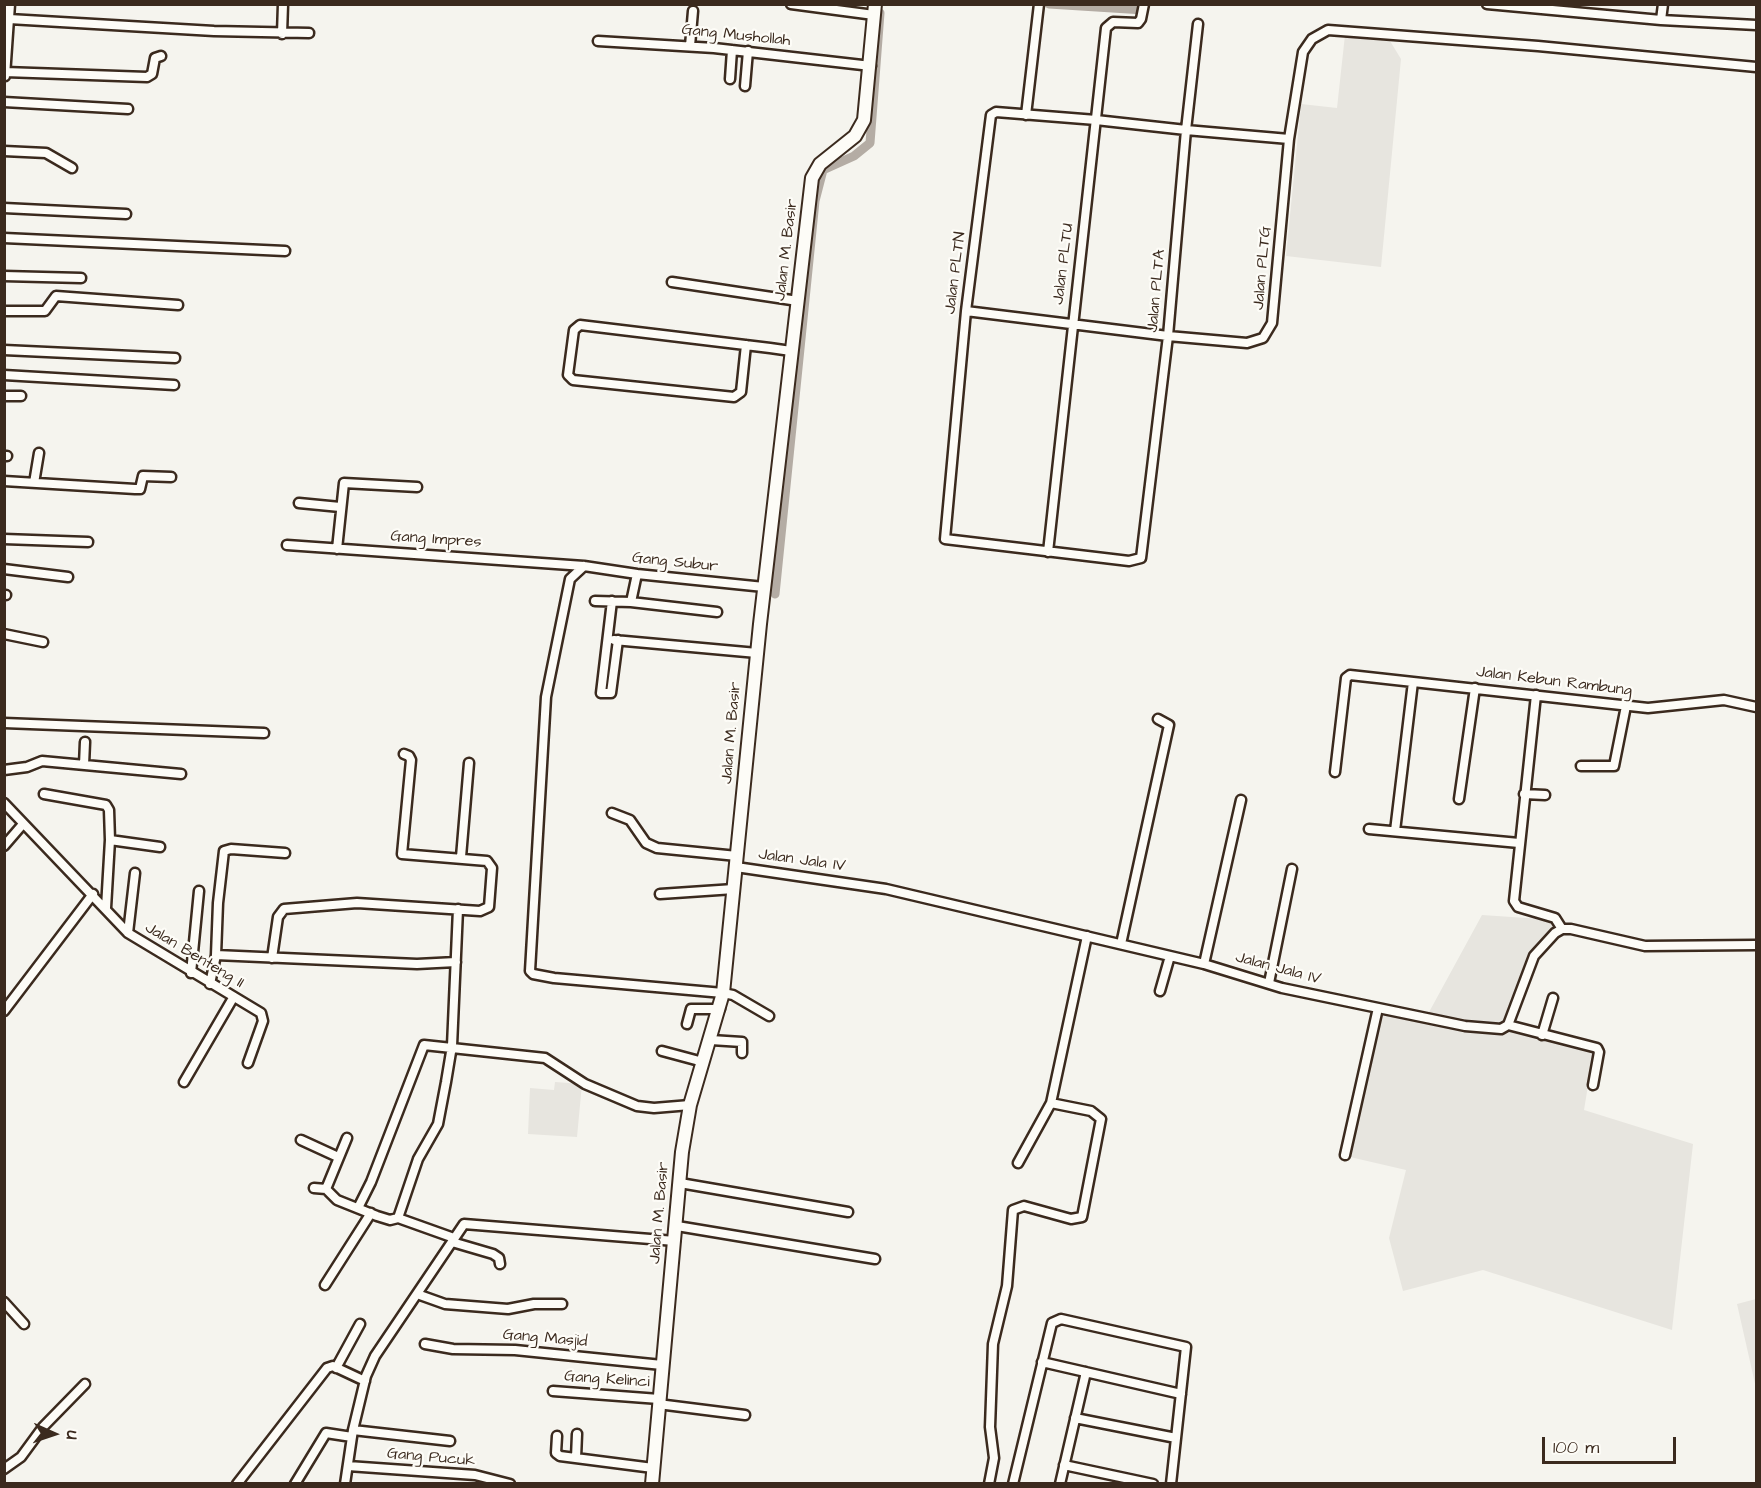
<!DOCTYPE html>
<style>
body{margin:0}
#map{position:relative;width:1761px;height:1488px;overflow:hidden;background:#f5f4ee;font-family:"Architects Daughter",sans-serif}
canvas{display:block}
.frame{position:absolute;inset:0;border:6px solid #3b2a1e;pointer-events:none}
.north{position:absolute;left:24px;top:1404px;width:60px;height:60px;-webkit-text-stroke:4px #fdfcf7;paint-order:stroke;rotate:93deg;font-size:16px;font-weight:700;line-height:24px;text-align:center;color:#3b2a1e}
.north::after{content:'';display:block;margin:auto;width:21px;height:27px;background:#3b2a1e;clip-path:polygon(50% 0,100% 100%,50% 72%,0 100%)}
.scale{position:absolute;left:1542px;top:1437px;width:134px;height:27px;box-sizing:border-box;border:3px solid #3b2a1e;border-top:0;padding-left:8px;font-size:18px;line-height:21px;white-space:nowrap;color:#3b2a1e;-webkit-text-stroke:4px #fdfcf7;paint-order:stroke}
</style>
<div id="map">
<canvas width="1761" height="1488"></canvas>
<div class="frame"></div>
<div class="north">U</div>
<div class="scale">100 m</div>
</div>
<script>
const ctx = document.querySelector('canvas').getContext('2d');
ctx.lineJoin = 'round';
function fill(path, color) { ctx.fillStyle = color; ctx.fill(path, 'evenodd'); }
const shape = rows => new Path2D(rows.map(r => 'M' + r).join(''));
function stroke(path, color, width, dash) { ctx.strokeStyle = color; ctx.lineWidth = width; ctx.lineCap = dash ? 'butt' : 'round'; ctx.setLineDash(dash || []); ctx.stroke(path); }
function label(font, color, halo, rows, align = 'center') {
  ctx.font = font + ' "Architects Daughter",sans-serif'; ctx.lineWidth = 4.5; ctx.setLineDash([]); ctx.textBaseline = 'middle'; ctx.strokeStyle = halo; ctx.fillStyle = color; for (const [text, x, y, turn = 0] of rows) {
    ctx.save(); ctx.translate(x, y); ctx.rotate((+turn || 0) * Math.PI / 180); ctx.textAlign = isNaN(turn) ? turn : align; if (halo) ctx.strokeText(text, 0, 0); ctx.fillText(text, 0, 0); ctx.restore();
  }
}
const built = shape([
 [1345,35,1390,41,1401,59,1381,267,1286,256,1301,104,1337,108],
 [1482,915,1556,920,1502,1024,1428,1014],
 [1380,1012,1465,1029,1515,1027,1594,1049,1584,1110,1693,1144,1672,1330,1483,1270,1403,1291,1389,1238,1406,1170,1350,1157],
 [555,1082,582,1084,577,1137,528,1134,530,1088,554,1090],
 [1756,1299,1756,1388,1737,1304]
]);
const canal = shape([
 [1049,4,1144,10],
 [775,594,815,201,823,170,854,156,870,143,880,13]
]);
const minor = shape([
 [791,4,874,15],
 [1487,4,1661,20,1756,25],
 [9,19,214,31,309,33],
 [1661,20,1663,4],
 [1198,24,1186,130,1168,336,1141,558,1129,561,945,539,966,311,991,115,996,112,1096,120,1186,130,1289,139],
 [282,34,283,4],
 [598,41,714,48,871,66],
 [690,46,693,11],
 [5,72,147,77,152,74,155,58,161,56],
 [5,76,10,4],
 [730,79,732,50],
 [745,86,748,51],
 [4,102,128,109],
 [1026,115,1039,4],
 [4,151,46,153,72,168],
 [4,208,126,214],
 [4,238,285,251],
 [4,276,81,278],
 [672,282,798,301],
 [4,311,45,311,56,296,178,305],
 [966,311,1168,336,1247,343,1263,338,1272,323,1289,139,1303,52,1312,39,1328,30,1538,46,1756,67],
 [746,345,741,392,734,397,573,380,568,375,574,330,580,325,770,348,791,351],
 [4,350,175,358],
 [4,375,174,385],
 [4,396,21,396],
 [4,456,7,456],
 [4,481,135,489,140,489,143,476,171,477],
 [34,483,39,453],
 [299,503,340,507],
 [4,539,88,542],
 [287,545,584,566,637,574,764,587],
 [337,549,344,483,417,487],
 [1048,552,1106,28,1113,22,1138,23,1141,19,1144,4],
 [584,566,570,579,546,697,530,971,533,974,554,978,723,993,733,995,769,1016],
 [4,569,68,577],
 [4,595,6,595],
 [595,601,631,602,637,574],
 [612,601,601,693,611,693,618,640],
 [631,602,717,612],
 [4,634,43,642],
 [614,640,757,653],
 [1536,695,1514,901,1518,907,1555,918,1562,929],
 [4,723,264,733],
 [84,765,85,742],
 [1581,766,1614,766,1626,706],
 [4,770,27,767,42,761,181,774],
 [1335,772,1346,678,1350,675,1648,708,1724,700,1756,707],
 [44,794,106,805,109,810,110,840],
 [1524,794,1545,795],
 [1459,799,1475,688],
 [4,803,128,933,261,1013,263,1021,248,1063],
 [612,813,630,820,646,843,657,848,737,856],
 [1369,829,1519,843],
 [1395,831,1413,682],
 [4,846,23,824],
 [461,857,469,763],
 [736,867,886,889,1204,964,1282,988,1465,1026,1501,1029,1508,1025,1534,956,1555,933,1562,929,1571,929,1645,946,1756,945],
 [660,894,734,889],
 [106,908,110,840,160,847],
 [128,933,135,873],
 [1121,944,1169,725,1158,719],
 [216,955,417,964,456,962],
 [272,958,278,917,284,909,357,903,480,911,489,907,492,868,487,861,402,854,411,760,409,756,404,754],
 [1204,964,1241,800],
 [191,973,199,891],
 [1269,983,1292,869],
 [210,984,216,955,218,903,224,851,231,849,285,853],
 [1160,991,1170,956],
 [4,1011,93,894],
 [687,1024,691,1009,720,1009],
 [1508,1025,1597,1048,1599,1052,1593,1085],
 [1542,1035,1553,998],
 [711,1040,742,1042,742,1053],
 [662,1051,703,1062],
 [184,1082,233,998],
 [301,1140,338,1157],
 [1345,1155,1378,1008],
 [1018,1163,1051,1103],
 [680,1183,848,1212],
 [314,1188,326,1189,337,1200,377,1216,390,1220,398,1218,454,1238],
 [326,1189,347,1138],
 [358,1208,371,1182,424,1045,545,1058,585,1084,637,1106,654,1108,690,1105],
 [398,1218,418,1159,438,1124,446,1082,452,1046,458,909],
 [677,1226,875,1259],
 [452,1242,493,1254,499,1258,500,1264],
 [325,1285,371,1213],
 [417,1294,445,1304,508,1309,534,1304,562,1304],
 [4,1302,24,1324],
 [425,1344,453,1349,515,1350,662,1365],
 [1042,1362,1181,1394],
 [336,1368,360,1324],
 [553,1391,659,1399],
 [658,1404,745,1415],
 [1075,1418,1176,1438],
 [353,1430,450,1441],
 [557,1436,556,1453,560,1456,653,1468],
 [576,1458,577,1434],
 [1064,1465,1153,1484],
 [348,1466,475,1475,510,1484],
 [4,1469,21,1457,43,1427,85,1384],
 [237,1484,327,1368,333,1366,365,1381],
 [295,1484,326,1433,352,1437],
 [345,1484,353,1430,366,1376,375,1356,464,1224,675,1241],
 [989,1484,994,1458,990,1427,993,1344,1007,1286,1013,1210,1024,1206,1071,1219,1082,1217,1101,1119,1091,1111,1051,1103,1087,936],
 [1013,1484,1052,1323,1061,1319,1186,1347,1171,1484],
 [1060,1484,1086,1372]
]);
const secondary = shape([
 [652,1484,682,1152,690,1105,723,993,760,624,812,178,820,164,855,136,864,120,875,4]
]);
const streetNames = [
 ["Gang Mushollah",736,36,6],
 ["Jalan M. Basir",787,250,-83],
 ["Jalan PLTU",1064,264,-83],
 ["Jalan PLTG",1263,268,-85],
 ["Jalan PLTN",956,273,-83],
 ["Jalan PLTA",1157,291,-85],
 ["Gang Impres",436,540,4],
 ["Gang Subur",675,563,6],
 ["Jalan Kebun Rambung",1554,682,7],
 ["Jalan M. Basir",732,733,-85],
 ["Jalan Jala IV",802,861,8],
 ["Jalan Benteng II",194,956,31],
 ["Jalan Jala IV",1278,969,15],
 ["Jalan M. Basir",660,1213,-85],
 ["Gang Masjid",545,1339,5],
 ["Gang Kelinci",607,1380,4],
 ["Gang Pucuk",431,1458,5]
];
fill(built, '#e7e5df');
stroke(canal, '#b4aca4', 9);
stroke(minor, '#3b2a1e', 13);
stroke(secondary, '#3b2a1e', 16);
stroke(minor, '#fdfcf7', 8);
stroke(secondary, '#fdfcf7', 12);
label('16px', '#3b2a1e', '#fdfcf7', streetNames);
</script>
